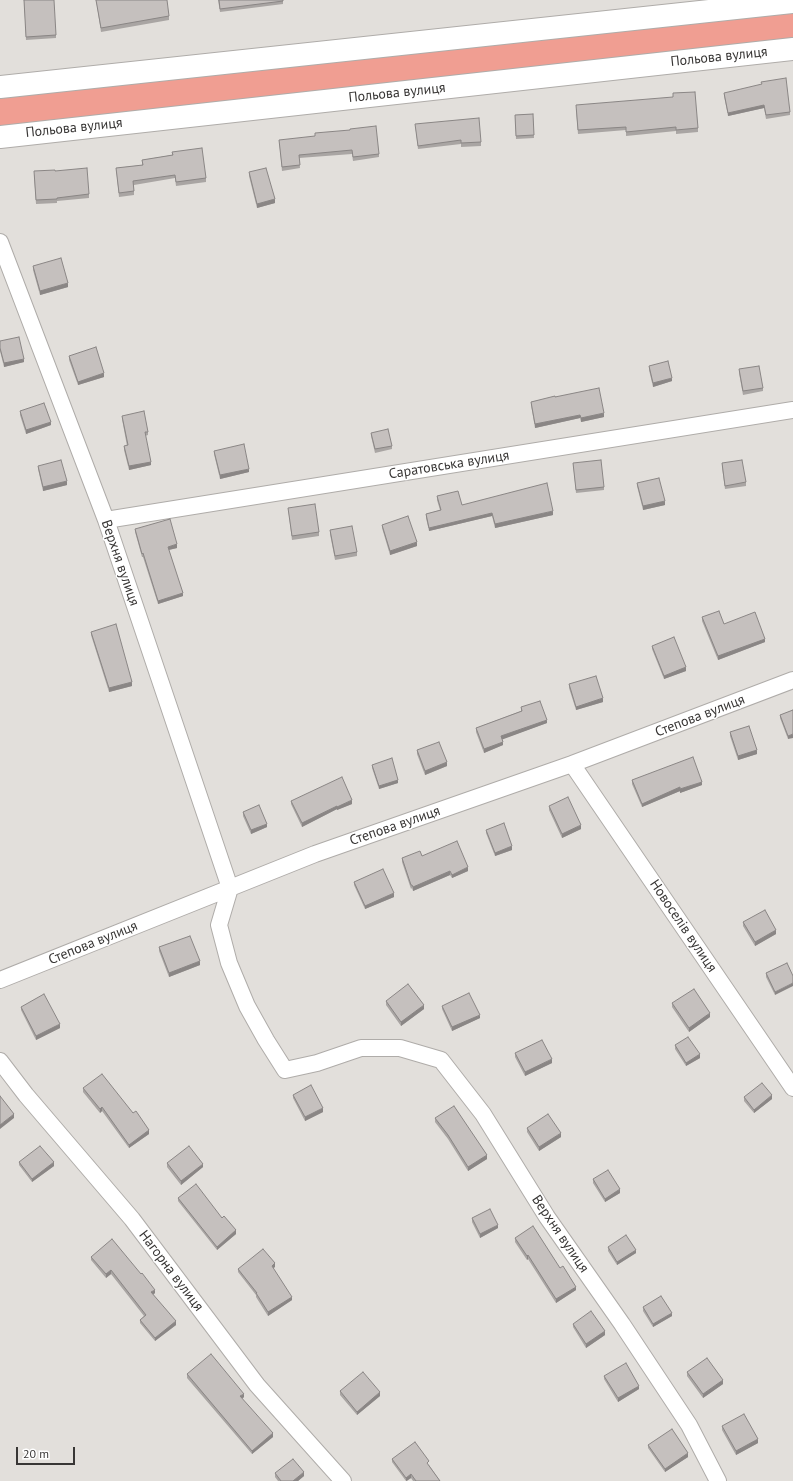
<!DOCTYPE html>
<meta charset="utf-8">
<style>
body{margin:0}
#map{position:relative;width:793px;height:1481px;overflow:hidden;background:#e2dfdb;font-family:"PT Sans",sans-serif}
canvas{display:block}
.scale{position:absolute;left:16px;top:1447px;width:59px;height:18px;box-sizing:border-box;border:2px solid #383635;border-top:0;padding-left:5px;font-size:12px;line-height:14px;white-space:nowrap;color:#383635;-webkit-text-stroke:3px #fff;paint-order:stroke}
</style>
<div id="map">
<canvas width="793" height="1481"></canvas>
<div class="scale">20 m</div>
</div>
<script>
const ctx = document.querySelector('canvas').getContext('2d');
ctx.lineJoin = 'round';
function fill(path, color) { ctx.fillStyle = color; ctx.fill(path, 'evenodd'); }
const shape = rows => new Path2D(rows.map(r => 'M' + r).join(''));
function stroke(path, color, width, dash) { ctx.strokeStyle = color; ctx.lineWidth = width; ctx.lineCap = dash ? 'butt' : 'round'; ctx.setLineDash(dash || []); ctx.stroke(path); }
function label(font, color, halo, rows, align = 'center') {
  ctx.font = font + ' "PT Sans",sans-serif'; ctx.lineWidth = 3; ctx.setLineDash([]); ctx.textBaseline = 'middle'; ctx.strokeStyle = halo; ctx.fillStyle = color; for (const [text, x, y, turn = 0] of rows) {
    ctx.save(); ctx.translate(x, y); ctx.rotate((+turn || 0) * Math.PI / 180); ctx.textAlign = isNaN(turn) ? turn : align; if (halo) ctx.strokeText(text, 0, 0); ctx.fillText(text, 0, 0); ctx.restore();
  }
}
const green = shape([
 [793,13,793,40,0,129,0,98]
]);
const minor = shape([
 [0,242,106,520,230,888,219,925,229,963,247,1006,266,1040,285,1070,317,1063,361,1048,400,1048,441,1060,483,1114,547,1217,622,1324,689,1425,718,1481],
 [106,520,793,410],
 [572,764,793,1088],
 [0,980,315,854,572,764,793,680],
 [0,1061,26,1095,132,1219,257,1385,343,1481]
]);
const secondary = shape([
 [0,87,793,2],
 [0,137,793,49]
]);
const wall = shape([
 [24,0,56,35,56,38,26,40],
 [96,0,169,16,169,20,101,32],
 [218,0,283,0,283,4,220,12],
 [724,93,790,112,790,115,766,119,764,108,728,116,724,96],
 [576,109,698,128,698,132,676,134,676,131,626,136,626,130,578,134],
 [533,114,534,138,516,139,515,115],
 [415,124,481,142,481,146,461,147,461,144,418,149],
 [279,140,379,154,379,157,353,161,352,154,299,158,300,168,282,171],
 [172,152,206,178,206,182,176,186,175,178,134,185,134,195,119,197,116,168,142,165,142,160,172,155],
 [55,171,89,194,89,198,57,201,57,203,36,204,34,175],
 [249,172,275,203,257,208,249,176],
 [33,266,68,287,40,295,33,270],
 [0,341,24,362,4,367,0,351],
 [69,356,104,377,78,385,69,360],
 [649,366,672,381,653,387,649,370],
 [739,369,763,388,763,391,743,395,739,373],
 [555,397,604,417,581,422,580,418,535,428,531,405,531,402],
 [20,411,51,425,26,434,20,415],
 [122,416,148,432,148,435,145,436,151,465,129,470,124,450,124,446,127,446,122,419],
 [371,433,392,446,392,449,375,453,371,436],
 [214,451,249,472,220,479,214,454],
 [573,463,604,487,604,490,576,493],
 [722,463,746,482,746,486,725,489,722,467],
 [38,466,67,485,43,491,38,469],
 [637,483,665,505,643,510,637,486],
 [437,496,462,505,553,515,495,528,492,516,429,531,426,518,426,514,440,510,437,500],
 [288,508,319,532,319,536,292,540],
 [382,525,417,546,390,555,382,528],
 [135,529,177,548,169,550,183,596,158,604,143,557,142,557,135,532],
 [330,530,357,552,357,556,335,560,330,534],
 [702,617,724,624,765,642,718,660,702,621],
 [91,632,132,686,109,692,91,635],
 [652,646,686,671,664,679,652,649],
 [569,684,603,702,576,710,569,688],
 [521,707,547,723,502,739,503,745,484,753,476,732,476,728,521,711],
 [793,710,788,739,780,718,780,715],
 [730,732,757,754,738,760,730,736],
 [417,750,447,766,425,775,417,754],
 [372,765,398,783,379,789,372,768],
 [632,780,702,785,680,793,680,791,642,807,632,784],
 [291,801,352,804,337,810,337,809,302,827,291,804],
 [549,806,581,829,562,838,549,810],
 [243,812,267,827,251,834,243,816],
 [486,830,512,850,495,856,486,833],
 [422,856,468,871,452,878,450,875,413,891,412,888,411,889,402,862,402,858],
 [354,882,394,897,365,909,354,885],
 [743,922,776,934,755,946,743,926],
 [159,947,200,965,169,977,159,951],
 [787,963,775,995,766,977,766,973],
 [386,1001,424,1009,401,1026,386,1005],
 [672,1003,710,1017,689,1032,672,1007],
 [442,1006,480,1018,452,1031,442,1009],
 [21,1007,60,1028,36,1040,21,1010],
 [675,1045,700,1058,686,1066,675,1049],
 [515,1053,552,1063,525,1076,515,1057],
 [83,1088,133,1113,149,1134,129,1148,102,1111,100,1113,83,1092],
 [293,1095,323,1112,305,1121,293,1098],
 [744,1097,772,1099,754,1113,744,1101],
 [435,1118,487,1159,468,1171,448,1139,435,1122],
 [527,1128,561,1137,539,1151,527,1132],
 [19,1162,54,1166,32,1182,19,1165],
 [167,1163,203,1167,181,1185,167,1167],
 [593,1179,620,1193,605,1202,593,1183],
 [178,1198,222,1218,236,1234,217,1250,178,1201],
 [472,1218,498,1228,480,1238,472,1222],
 [515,1238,560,1268,576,1290,556,1303,528,1259,527,1260,515,1242],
 [608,1247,636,1253,617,1265,608,1251],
 [91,1257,155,1293,153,1295,176,1325,155,1341,140,1323,140,1320,144,1316,111,1274,106,1278,91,1260],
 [275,1267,273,1268,292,1300,268,1316,256,1297,256,1295,238,1272,238,1269],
 [643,1307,672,1316,653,1327,643,1311],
 [573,1324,605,1335,586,1348,573,1327],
 [687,1372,723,1384,703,1398,687,1376],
 [187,1374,244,1397,242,1399,273,1437,252,1454,187,1378],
 [604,1376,639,1389,618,1402,604,1379],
 [340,1391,380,1396,357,1415,340,1395],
 [722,1426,758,1443,736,1455,722,1430],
 [648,1445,688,1457,665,1472,648,1448],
 [392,1459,429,1465,440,1481,413,1481,411,1478,407,1481,406,1481,392,1462],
 [275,1473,304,1476,298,1481,278,1481,275,1477]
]);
const shadedWall = shape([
 [764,105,764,108,728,116,728,113],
 [275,199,275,203,257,208,257,204],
 [68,283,68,287,40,295,40,291],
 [24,359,24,362,4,367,4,363],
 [104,373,104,377,78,385,78,382],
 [672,378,672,381,653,387,653,383],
 [604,413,604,417,581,422,581,418],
 [580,415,580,418,535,428,535,424],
 [51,422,51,425,26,434,26,430],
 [151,462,151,465,129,470,129,466],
 [249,469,249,472,220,479,220,475],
 [67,481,67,485,43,491,43,487],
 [665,501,665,505,643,510,643,506],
 [553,511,553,515,495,528,495,524],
 [492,513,492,516,429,531,429,528],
 [417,542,417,546,390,555,390,551],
 [177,544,177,548,168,550,168,547],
 [183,593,183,596,158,604,158,601],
 [765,639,765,642,718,660,718,656],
 [686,667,686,671,664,679,664,676],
 [132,682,132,686,109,692,109,688],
 [603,698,603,702,576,710,576,707],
 [547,720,547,723,501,740,501,736],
 [793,734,793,738,788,739,788,736],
 [503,742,503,745,484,753,484,749],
 [757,750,757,754,738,760,738,756],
 [447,762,447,766,425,775,425,771],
 [398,780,398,783,379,789,379,786],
 [702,782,702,785,680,793,680,789],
 [680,787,680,791,642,807,642,804],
 [352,800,352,804,337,810,337,807],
 [337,806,337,809,302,827,302,823],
 [267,824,267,827,251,834,251,830],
 [581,825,581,829,562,838,562,834],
 [512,846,512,850,495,856,495,853],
 [468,867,468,871,452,878,452,875],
 [450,871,450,875,413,891,413,887],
 [394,893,394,897,365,909,365,906],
 [776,930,776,934,755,946,755,942],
 [200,961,200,965,169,977,169,973],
 [793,983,793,986,775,995,775,992],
 [424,1005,424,1009,401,1026,401,1022],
 [710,1013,710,1017,689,1032,689,1028],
 [480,1015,480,1018,452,1031,452,1027],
 [60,1024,60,1028,36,1040,36,1036],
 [700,1054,700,1058,686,1066,686,1063],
 [552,1059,552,1063,525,1076,525,1072],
 [772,1095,772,1099,754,1113,754,1110],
 [102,1107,102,1111,100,1113,100,1109],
 [323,1108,323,1112,305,1121,305,1117],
 [14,1114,14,1118,0,1129,0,1125],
 [149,1130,149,1134,129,1148,129,1145],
 [561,1133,561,1137,539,1151,539,1147],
 [487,1155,487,1159,468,1171,468,1167],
 [54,1162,54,1166,32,1182,32,1179],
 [203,1164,203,1167,181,1185,181,1181],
 [620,1189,620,1193,605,1202,605,1199],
 [498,1225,498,1228,480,1238,480,1234],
 [236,1230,236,1234,217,1250,217,1247],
 [636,1250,636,1253,617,1265,617,1262],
 [528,1255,528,1259,527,1260,527,1256],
 [275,1263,275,1267,272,1269,272,1266],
 [111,1270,111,1274,106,1278,106,1274],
 [576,1287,576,1290,556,1303,556,1299],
 [155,1290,155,1293,151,1296,151,1292],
 [292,1297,292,1300,268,1316,268,1312],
 [672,1313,672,1316,653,1327,653,1324],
 [176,1321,176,1325,155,1341,155,1338],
 [605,1331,605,1335,586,1348,586,1344],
 [723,1380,723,1384,703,1398,703,1394],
 [639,1386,639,1389,618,1402,618,1398],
 [380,1392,380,1396,357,1415,357,1412],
 [244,1394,244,1397,240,1400,240,1396],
 [273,1433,273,1437,252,1454,252,1451],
 [758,1439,758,1443,736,1455,736,1451],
 [688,1453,688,1457,665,1472,665,1469],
 [304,1472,304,1476,298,1481,293,1481],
 [411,1474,411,1478,406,1481,406,1478]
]);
const building = shape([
 [24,0,54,0,56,35,26,37,24,0],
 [96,0,167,0,169,16,101,28,96,0],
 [219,0,283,0,283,1,220,9,219,0],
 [786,78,790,112,766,115,764,105,728,113,724,93,762,84,761,82,786,78],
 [695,92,698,128,676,130,676,127,626,132,626,127,578,130,576,105,673,97,673,93,695,92],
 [533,114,534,135,516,136,515,115,533,114],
 [479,118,481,142,461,143,461,140,418,146,415,124,479,118],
 [376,126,379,154,353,157,352,150,299,155,300,165,282,167,279,140,315,136,315,133,350,130,350,129,376,126],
 [202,148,206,178,176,182,175,175,133,181,134,191,119,193,116,168,143,165,142,160,173,155,172,152,202,148],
 [87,168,89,194,57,198,57,199,36,200,34,171,55,170,55,171,87,168],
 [266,168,275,199,257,204,249,172,266,168],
 [61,258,68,283,40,291,33,266,61,258],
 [19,337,24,359,4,363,0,348,0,341,19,337],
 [96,347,104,373,78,382,69,356,96,347],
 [668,361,672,378,653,383,649,366,668,361],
 [759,366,763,388,743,391,739,369,759,366],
 [599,388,604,413,581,418,580,415,535,424,531,402,555,396,555,397,599,388],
 [44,403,51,422,26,430,20,411,44,403],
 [144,411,148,432,145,432,151,462,129,466,124,446,128,445,122,416,144,411],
 [388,429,392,446,375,449,371,433,388,429],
 [244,444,249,469,220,475,214,451,244,444],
 [61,460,67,481,43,487,38,466,61,460],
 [601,460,604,487,576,490,573,463,601,460],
 [742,460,746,482,725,486,722,463,742,460],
 [659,478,665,501,643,506,637,483,659,478],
 [547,483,553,511,495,524,492,513,429,528,426,514,441,510,437,496,458,491,462,505,547,483],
 [315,504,319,532,292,536,288,508,315,504],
 [408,516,417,542,390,551,382,525,408,516],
 [170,519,177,544,168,547,183,593,158,601,143,553,142,554,135,529,170,519],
 [352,526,357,552,335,556,330,530,352,526],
 [719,611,724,624,755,612,765,639,718,656,702,617,719,611],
 [116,624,132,682,109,688,91,632,116,624],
 [674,637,686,667,664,676,652,646,674,637],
 [596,676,603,698,576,707,569,684,596,676],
 [540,701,547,720,501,736,503,742,484,749,476,728,522,711,521,707,540,701],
 [793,710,793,734,788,736,780,715,793,710],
 [749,726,757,750,738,756,730,732,749,726],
 [439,742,447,762,425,771,417,750,439,742],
 [693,757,702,782,680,789,680,787,642,804,632,780,693,757],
 [392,758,398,780,379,786,372,765,392,758],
 [342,777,352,800,337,807,337,806,302,823,291,801,342,777],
 [568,797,581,825,562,834,549,806,568,797],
 [259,805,267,824,251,830,243,812,259,805],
 [504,823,512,846,495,853,486,830,504,823],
 [457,841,468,867,452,875,450,871,413,887,412,885,411,885,402,858,420,851,422,856,457,841],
 [383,869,394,893,365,906,354,882,383,869],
 [765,910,776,930,755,942,743,922,765,910],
 [190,936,200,961,169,973,159,947,190,936],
 [787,963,793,976,793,983,775,992,766,973,787,963],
 [408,984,424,1005,401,1022,386,1001,408,984],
 [694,989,710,1013,689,1028,672,1003,694,989],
 [469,993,480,1015,452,1027,442,1006,469,993],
 [44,994,60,1024,36,1036,21,1007,44,994],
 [688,1037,700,1054,686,1063,675,1045,688,1037],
 [542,1040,552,1059,525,1072,515,1053,542,1040],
 [102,1074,133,1113,136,1111,149,1130,129,1145,102,1107,100,1109,83,1088,102,1074],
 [762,1083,772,1095,754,1110,744,1097,762,1083],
 [311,1085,323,1108,305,1117,293,1095,311,1085],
 [0,1096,14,1114,0,1125,0,1096],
 [454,1106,487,1155,468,1167,448,1135,435,1118,454,1106],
 [548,1114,561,1133,539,1147,527,1128,548,1114],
 [40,1146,54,1162,32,1179,19,1162,40,1146],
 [189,1146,203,1164,181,1181,167,1163,189,1146],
 [608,1170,620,1189,605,1199,593,1179,608,1170],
 [196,1184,222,1218,224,1216,236,1230,217,1247,178,1198,196,1184],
 [490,1209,498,1225,480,1234,472,1218,490,1209],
 [533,1226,560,1268,563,1266,576,1287,556,1299,528,1255,527,1256,515,1238,533,1226],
 [626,1235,636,1250,617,1262,608,1247,626,1235],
 [112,1239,141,1274,142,1273,155,1290,151,1292,176,1321,155,1338,140,1320,146,1315,111,1270,106,1274,91,1257,112,1239],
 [263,1249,275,1263,272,1266,292,1297,268,1312,256,1293,257,1293,238,1269,263,1249],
 [661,1296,672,1313,653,1324,643,1307,661,1296],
 [591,1311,605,1331,586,1344,573,1324,591,1311],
 [211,1354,244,1394,240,1396,273,1433,252,1451,187,1374,211,1354],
 [707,1358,723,1380,703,1394,687,1372,707,1358],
 [626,1363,639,1386,618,1398,604,1376,626,1363],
 [363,1372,380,1392,357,1412,340,1391,363,1372],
 [744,1414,758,1439,736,1451,722,1426,744,1414],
 [672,1429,688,1453,665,1469,648,1445,672,1429],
 [415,1442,429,1461,427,1463,440,1481,416,1481,411,1474,406,1478,392,1459,415,1442],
 [293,1459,304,1472,293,1481,281,1481,275,1473,293,1459]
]);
const streetNames = [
 ["Польова вулиця",719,57,-6],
 ["Польова вулиця",397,93,-6],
 ["Польова вулиця",74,128,-6],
 ["Саратовська вулиця",449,465,-9],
 ["Верхня вулиця",120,563,71],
 ["Степова вулиця",700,716,-21],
 ["Степова вулиця",395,826,-19],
 ["Новоселів вулиця",683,926,56],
 ["Степова вулиця",93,943,-22],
 ["Верхня вулиця",560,1234,56],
 ["Нагорна вулиця",171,1271,53]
];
fill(green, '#f09e92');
stroke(minor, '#afaca9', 18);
stroke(secondary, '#afaca9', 24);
stroke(minor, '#fff', 16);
stroke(secondary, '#fff', 22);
fill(wall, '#a9a5a3');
fill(shadedWall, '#8a8685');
fill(building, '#c5c0be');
stroke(building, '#8a8685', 1);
label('14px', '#383635', '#fff', streetNames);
</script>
